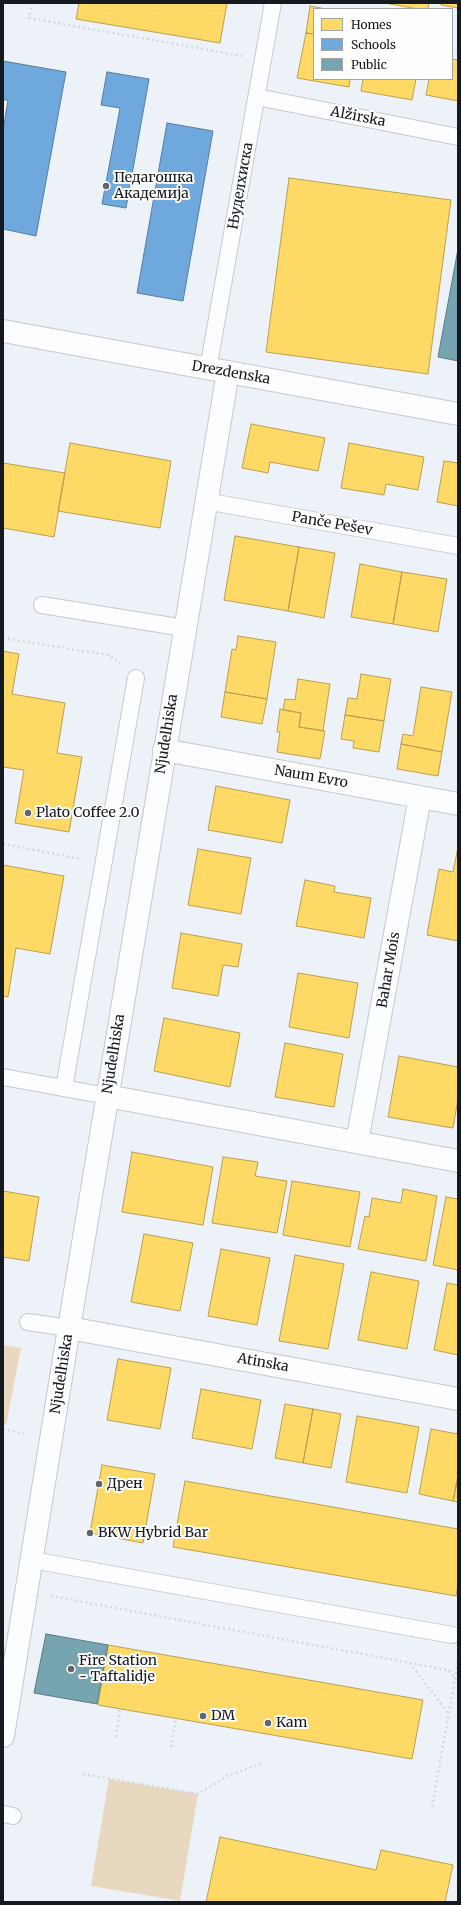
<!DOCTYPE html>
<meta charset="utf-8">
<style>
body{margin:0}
#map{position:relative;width:461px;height:1905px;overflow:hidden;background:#edf2f8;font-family:Merriweather,serif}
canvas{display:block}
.frame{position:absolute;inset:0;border:4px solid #151a21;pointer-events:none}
.legend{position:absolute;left:313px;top:8px;width:140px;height:72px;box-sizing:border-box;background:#fefefe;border:1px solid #a1a3a6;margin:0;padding:5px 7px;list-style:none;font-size:12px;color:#151a21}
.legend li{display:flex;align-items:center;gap:8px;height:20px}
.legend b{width:20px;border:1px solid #a1a3a6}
</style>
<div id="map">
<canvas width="461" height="1905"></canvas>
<div class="frame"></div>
<ul class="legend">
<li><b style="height:11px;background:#ffd966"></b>Homes</li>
<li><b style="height:11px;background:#6fa8dc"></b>Schools</li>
<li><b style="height:11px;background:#76a5af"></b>Public</li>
</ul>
</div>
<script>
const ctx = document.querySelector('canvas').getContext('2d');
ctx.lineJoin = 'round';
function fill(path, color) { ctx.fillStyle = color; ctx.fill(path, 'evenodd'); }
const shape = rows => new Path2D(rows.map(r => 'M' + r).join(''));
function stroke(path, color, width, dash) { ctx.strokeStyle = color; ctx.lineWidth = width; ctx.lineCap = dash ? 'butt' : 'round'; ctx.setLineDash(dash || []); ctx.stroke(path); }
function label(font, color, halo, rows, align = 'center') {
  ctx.font = font + ' Merriweather,serif'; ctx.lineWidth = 4; ctx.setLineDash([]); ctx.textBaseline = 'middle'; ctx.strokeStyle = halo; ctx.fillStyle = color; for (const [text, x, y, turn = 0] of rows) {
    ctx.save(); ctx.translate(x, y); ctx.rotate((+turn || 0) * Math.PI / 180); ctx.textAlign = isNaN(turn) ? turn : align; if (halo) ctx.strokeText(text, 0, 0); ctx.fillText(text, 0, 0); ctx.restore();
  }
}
const green = shape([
 [3,1345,21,1348,6,1425,3,1424],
 [109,1779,198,1794,180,1901,91,1886]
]);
const homes = shape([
 [79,3,227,3,220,43,76,19,79,3],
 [385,3,429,3,428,9,418,9,385,3],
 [441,3,458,3,458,8,441,5,441,3],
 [310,6,326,9,314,9,314,34,306,33,310,6],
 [306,33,314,34,314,79,350,79,349,87,297,78,306,33],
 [452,59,458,60,458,101,426,95,429,79,452,79,452,59],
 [363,79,416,79,412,100,361,91,363,79],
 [289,178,451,200,428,374,266,352,289,178],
 [251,424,325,438,318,471,270,462,268,473,242,468,251,424],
 [70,443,171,461,160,528,58,511,70,443],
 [349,443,424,457,418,490,386,484,384,495,341,488,349,443],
 [444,461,458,463,458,506,437,502,444,461],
 [3,463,65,473,54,537,3,528,3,463],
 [235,536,299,547,288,611,224,600,235,536],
 [299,547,335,553,324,618,288,611,299,547],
 [360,564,402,572,393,624,351,617,360,564],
 [402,572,447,579,438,632,393,624,402,572],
 [238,636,276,642,267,699,225,692,232,649,236,650,238,636],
 [3,651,19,654,12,694,65,703,57,753,82,757,69,832,15,823,24,770,3,767,3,651],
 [361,674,391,679,384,721,345,715,348,698,357,699,361,674],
 [298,679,330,684,323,731,299,727,301,713,283,710,285,699,295,700,298,679],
 [421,687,452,692,442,752,401,744,403,734,413,736,421,687],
 [225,692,267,699,262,724,221,717,225,692],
 [280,709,301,713,299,727,325,731,320,759,277,752,280,732,277,732,280,709],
 [345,715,384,721,379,752,353,748,354,741,341,739,345,715],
 [401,744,442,752,438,776,397,769,401,744],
 [216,786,290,800,282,843,208,830,216,786],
 [458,847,458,941,427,935,439,869,453,872,458,847],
 [198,849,251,858,241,914,188,905,198,849],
 [3,865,64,876,50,954,16,948,8,997,3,996,3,865],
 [305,880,335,886,334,892,371,898,364,938,296,926,305,880],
 [181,933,242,944,238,967,223,965,218,996,172,988,181,933],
 [298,973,358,983,349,1038,289,1027,298,973],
 [164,1018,240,1033,230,1087,154,1071,164,1018],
 [285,1043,343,1054,334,1107,275,1097,285,1043],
 [399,1056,458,1067,458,1099,453,1128,388,1117,399,1056],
 [132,1152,213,1167,203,1225,122,1212,132,1152],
 [223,1157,258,1162,255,1176,287,1181,277,1233,212,1223,223,1157],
 [292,1181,360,1192,350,1247,283,1235,292,1181],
 [403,1189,437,1196,426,1261,358,1249,365,1216,369,1217,372,1198,401,1203,403,1189],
 [3,1191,39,1197,29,1261,3,1257,3,1191],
 [446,1197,458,1199,458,1270,433,1265,446,1197],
 [144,1234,193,1243,180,1311,131,1302,144,1234],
 [221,1249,270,1258,257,1325,208,1316,221,1249],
 [295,1255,344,1264,328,1349,279,1341,295,1255],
 [371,1272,419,1281,407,1349,358,1340,371,1272],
 [447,1283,458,1285,458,1355,434,1350,447,1283],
 [118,1359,171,1368,160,1429,107,1420,118,1359],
 [201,1389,261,1400,252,1449,192,1438,201,1389],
 [285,1404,313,1409,303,1463,275,1458,285,1404],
 [313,1409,341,1414,331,1468,303,1463,313,1409],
 [357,1416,419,1427,407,1493,346,1482,357,1416],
 [431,1429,458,1434,458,1476,453,1501,419,1494,431,1429],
 [102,1465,155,1474,143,1543,90,1533,102,1465],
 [458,1476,458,1502,453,1501,458,1476],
 [185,1481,458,1529,458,1584,456,1596,173,1547,185,1481],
 [108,1645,423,1700,412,1759,98,1705,108,1645],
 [220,1837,376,1870,381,1850,453,1865,445,1902,206,1902,220,1837]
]);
const schools = shape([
 [3,61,66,72,36,236,3,229,3,131,8,100,3,100,3,61],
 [107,72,149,79,126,208,102,204,120,108,101,105,107,72],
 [167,123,213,131,183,301,137,293,167,123]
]);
const public = shape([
 [458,249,458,361,438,357,458,249],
 [46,1634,108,1645,97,1704,34,1693,46,1634]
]);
const path = shape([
 [32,3,29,18,242,56],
 [3,638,109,655,120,664],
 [3,844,82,859],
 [3,1429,26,1434],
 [51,1596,448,1670,455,1678],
 [410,1663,448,1713],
 [116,1737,120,1709],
 [171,1747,176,1718],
 [83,1774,198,1794,227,1776,261,1764],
 [432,1807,458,1662]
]);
const service = shape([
 [257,97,458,137],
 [208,369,273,3],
 [205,501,458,546],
 [42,605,184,628],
 [3,1077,107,1096],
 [64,1088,136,678],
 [28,1322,69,1328],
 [32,1560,452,1635],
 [3,1814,13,1816]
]);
const minor = shape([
 [3,331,458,414],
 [164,750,458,804],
 [107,1096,458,1161],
 [357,1142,420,797],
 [69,1328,458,1399],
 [3,1736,69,1328,228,372]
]);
const markers = [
 [106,186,4,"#61666c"],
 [28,813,4,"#61666c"],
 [99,1484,4,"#61666c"],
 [90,1533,4,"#61666c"],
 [71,1669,4,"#61666c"],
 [203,1716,4,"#61666c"],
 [268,1723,4,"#61666c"]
];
const streetNames = [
 ["Alžirska",358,117,11],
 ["Њуделхиска",241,186,-80],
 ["Drezdenska",231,373,10],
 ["Panče Pešev",332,524,10],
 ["Njudelhiska",167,734,-81],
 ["Naum Evro",311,777,10],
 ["Bahar Mois",389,970,-80],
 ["Njudelhiska",114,1054,-81],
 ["Atinska",263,1363,10],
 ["Njudelhiska",62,1374,-81]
];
const poiNames = [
 ["Педагошка",114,178],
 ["Академија",114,194],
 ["Plato Coffee 2.0",36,813],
 ["Дрен",107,1484],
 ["BKW Hybrid Bar",98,1533],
 ["Fire Station",79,1661],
 ["- Taftalidje",79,1677],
 ["DM",211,1716],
 ["Kam",276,1723]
];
fill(green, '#e8d8c0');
fill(homes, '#ffd966');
stroke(homes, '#b9a051', 1);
fill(schools, '#6fa8dc');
stroke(schools, '#547da4', 1);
fill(public, '#76a5af');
stroke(public, '#597b84', 1);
stroke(service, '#c4c9cf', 18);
stroke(minor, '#c4c9cf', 24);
stroke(path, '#d6d8da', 2.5, [2, 3]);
stroke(service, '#fcfdfe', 16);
stroke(minor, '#fcfdfe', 22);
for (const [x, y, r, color] of markers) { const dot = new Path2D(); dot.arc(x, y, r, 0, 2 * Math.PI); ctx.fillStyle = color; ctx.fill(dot); stroke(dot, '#fefefe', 1.5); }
label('14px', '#151a21', '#fefefe', streetNames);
label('14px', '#151a21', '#fefefe', poiNames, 'left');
</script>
